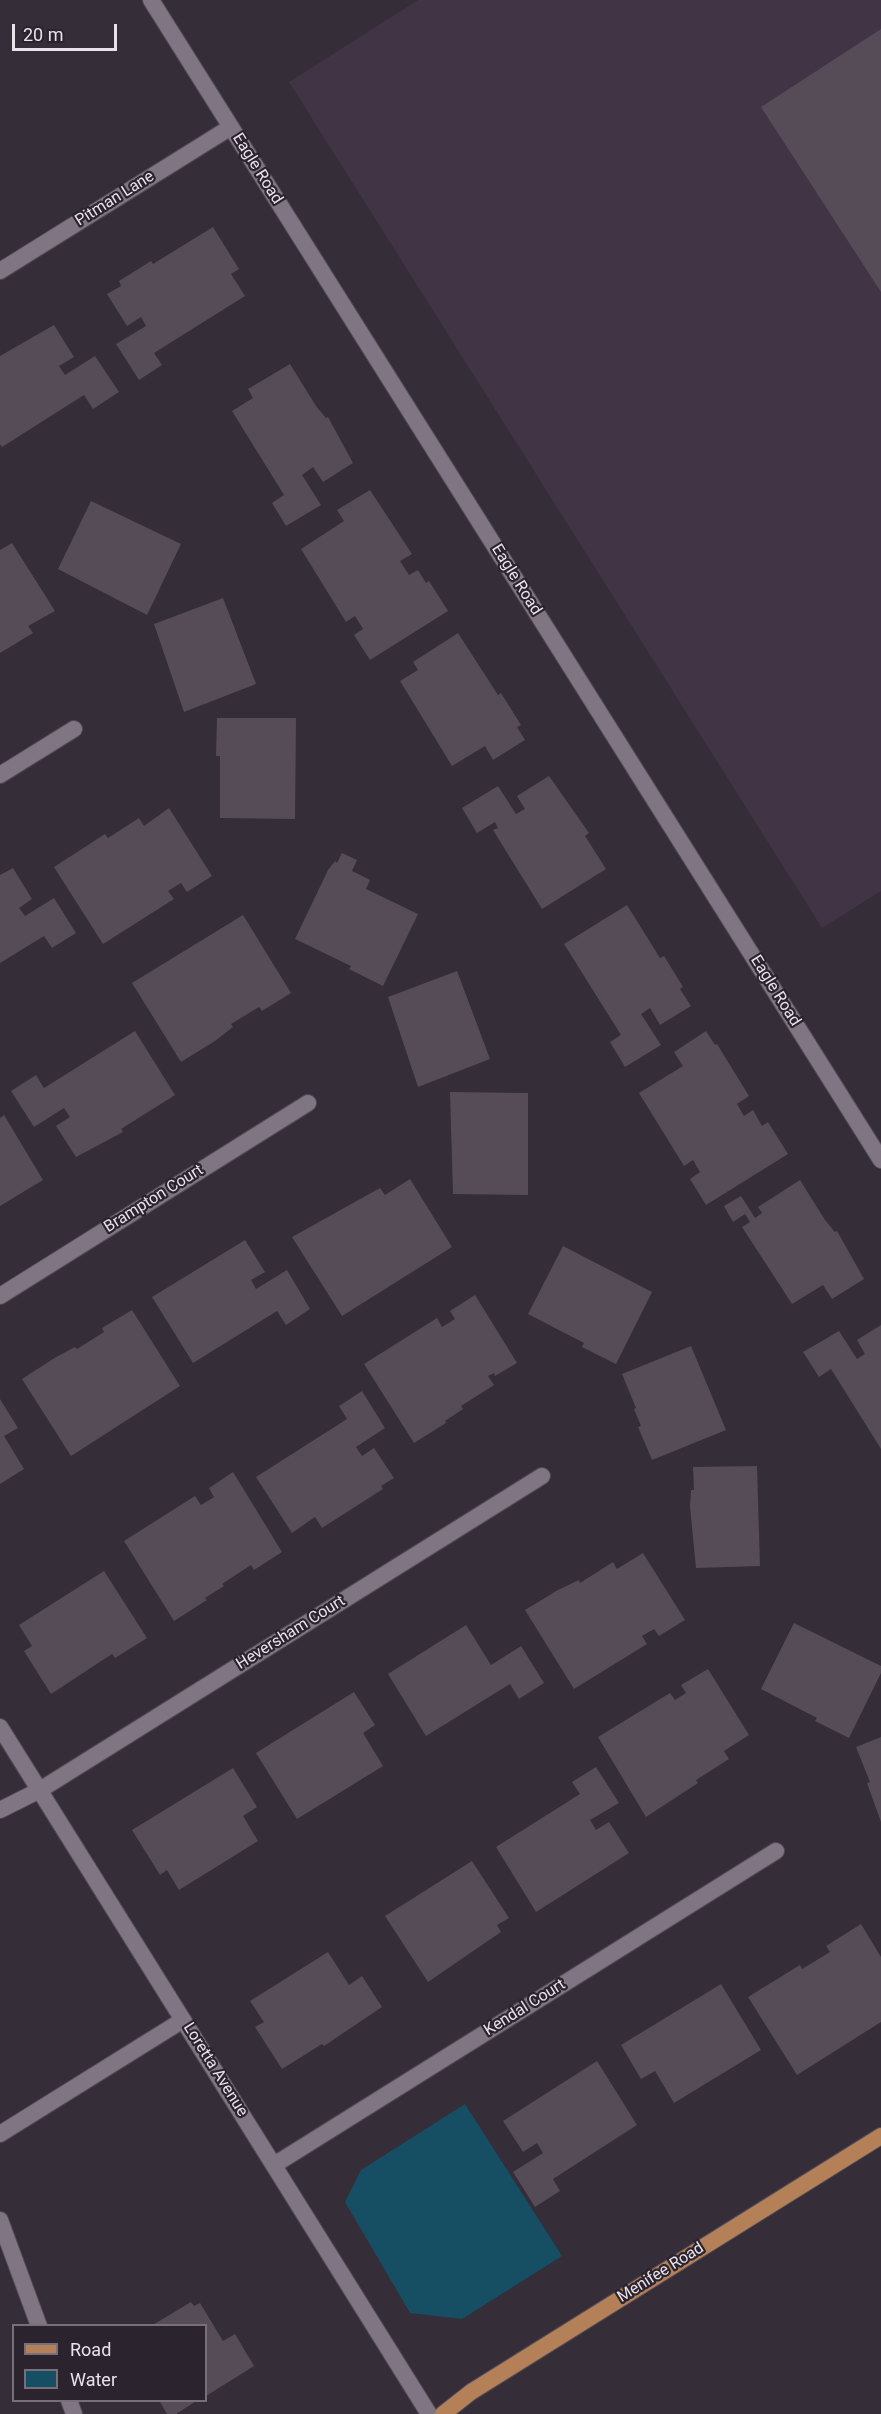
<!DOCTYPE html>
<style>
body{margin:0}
#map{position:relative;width:881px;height:2414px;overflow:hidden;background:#352d38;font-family:Roboto,sans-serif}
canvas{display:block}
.legend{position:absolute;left:12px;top:2324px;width:195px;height:78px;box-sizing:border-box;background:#2b232e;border:2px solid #776f79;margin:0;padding:8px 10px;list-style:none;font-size:18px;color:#e8e2ea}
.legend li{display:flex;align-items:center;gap:12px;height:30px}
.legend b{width:30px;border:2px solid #776f79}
.scale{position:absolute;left:12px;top:24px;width:105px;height:27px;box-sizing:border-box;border:3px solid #e8e2ea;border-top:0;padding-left:8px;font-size:18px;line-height:21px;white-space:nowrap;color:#e8e2ea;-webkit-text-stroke:4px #2b232e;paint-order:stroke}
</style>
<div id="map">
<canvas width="881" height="2414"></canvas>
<ul class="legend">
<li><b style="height:8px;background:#b48058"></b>Road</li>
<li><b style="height:16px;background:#164e63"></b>Water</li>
</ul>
<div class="scale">20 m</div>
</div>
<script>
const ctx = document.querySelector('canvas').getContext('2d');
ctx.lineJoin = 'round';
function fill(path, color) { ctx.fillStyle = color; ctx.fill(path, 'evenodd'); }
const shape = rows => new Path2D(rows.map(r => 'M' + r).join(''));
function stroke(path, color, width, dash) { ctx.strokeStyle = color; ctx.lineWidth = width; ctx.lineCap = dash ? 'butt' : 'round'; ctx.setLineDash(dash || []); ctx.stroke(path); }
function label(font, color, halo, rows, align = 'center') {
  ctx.font = font + ' Roboto,sans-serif'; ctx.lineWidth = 4.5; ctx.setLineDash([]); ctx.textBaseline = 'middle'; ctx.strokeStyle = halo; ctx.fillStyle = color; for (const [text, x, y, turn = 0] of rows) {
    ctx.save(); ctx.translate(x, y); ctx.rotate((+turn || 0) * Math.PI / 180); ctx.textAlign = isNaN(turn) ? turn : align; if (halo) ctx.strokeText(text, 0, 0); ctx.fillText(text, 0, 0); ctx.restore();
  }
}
const built = shape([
 [418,0,881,0,881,891,822,928,289,82]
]);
const water = shape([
 [465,2104,562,2256,462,2319,410,2313,345,2202,361,2170]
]);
const building = shape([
 [881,29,881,292,761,107],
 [213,227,239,269,231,274,245,296,154,353,162,365,139,380,116,344,146,326,141,317,127,326,107,294,121,286,119,281,151,261,153,264],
 [54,325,74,357,59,366,65,375,95,356,119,392,93,409,84,395,2,447,0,444,0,356],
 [290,364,316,406,326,418,328,417,353,463,323,482,313,467,302,475,321,505,286,526,272,503,284,495,232,411,253,398,248,389],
 [370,490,412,554,400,561,409,575,418,570,426,583,429,581,448,611,370,660,354,635,363,629,355,616,346,622,301,549,344,521,337,510],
 [91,501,181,544,147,615,58,569],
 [12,543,55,611,28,626,33,633,0,653,0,550],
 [223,598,256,684,184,712,154,624],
 [458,633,498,695,501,693,521,725,517,727,525,740,493,760,485,746,452,766,400,681,418,670,413,662],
 [217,718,296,718,295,819,220,818,220,756,216,756],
 [549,776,589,833,585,836,606,869,542,909,493,830,498,828,495,822,477,833,462,808,498,786,516,814,525,809,517,796],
 [169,808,212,876,187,892,181,883,168,891,174,899,103,944,54,867,105,834,108,838,139,818,144,826],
 [342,853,357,860,352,871,370,880,366,889,418,914,383,986,349,969,351,966,295,939,328,870,335,861,337,863],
 [13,868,32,899,19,908,25,916,54,898,76,933,52,948,44,936,0,963,0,875],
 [627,905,660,958,664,956,683,987,680,989,691,1006,660,1025,650,1008,641,1014,661,1045,625,1067,610,1042,621,1035,564,944],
 [243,915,291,993,262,1011,259,1007,231,1024,233,1027,215,1041,181,1062,132,983],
 [457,971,490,1059,418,1087,388,997],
 [135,1031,175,1095,121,1129,123,1132,76,1157,56,1126,70,1117,64,1108,34,1127,11,1091,36,1075,44,1088],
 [706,1031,715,1045,717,1044,749,1096,737,1104,744,1116,753,1110,762,1126,768,1122,788,1154,706,1205,690,1179,700,1172,693,1160,684,1166,639,1093,683,1066,674,1052],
 [450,1092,528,1093,528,1195,453,1194],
 [4,1115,43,1180,0,1206,0,1118],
 [410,1179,452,1247,342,1316,292,1237,380,1188,385,1195],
 [800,1180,825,1220,835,1232,837,1231,864,1279,832,1299,823,1285,792,1304,742,1227,750,1222,745,1214,733,1222,724,1206,741,1196,755,1218,762,1213,758,1207],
 [245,1240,265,1272,251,1280,256,1289,287,1270,310,1309,286,1325,277,1311,193,1363,152,1297],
 [563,1246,652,1292,616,1364,582,1347,584,1343,528,1314],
 [475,1295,517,1363,495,1376,494,1373,488,1376,494,1385,461,1406,463,1409,445,1421,446,1423,414,1443,364,1364,437,1318,442,1327,455,1319,450,1311],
 [132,1310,180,1386,71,1456,22,1379,56,1357,75,1347,77,1349,104,1332,102,1328],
 [881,1325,881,1449,831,1369,819,1377,803,1352,839,1331,857,1359,865,1354,857,1340],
 [691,1346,726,1430,652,1460,638,1427,641,1426,634,1409,636,1408,622,1374],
 [362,1391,385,1428,356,1447,362,1456,374,1448,394,1478,381,1486,383,1489,322,1528,315,1517,292,1533,256,1477,347,1419,339,1406],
 [0,1399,18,1428,4,1436,24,1469,0,1484],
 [757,1466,760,1566,696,1568,690,1507,691,1490,694,1490,693,1467],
 [233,1472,282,1552,254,1570,251,1565,222,1584,224,1586,205,1598,207,1600,174,1621,124,1541,195,1496,201,1505,214,1497,209,1488],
 [643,1553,685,1620,659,1636,654,1629,642,1636,647,1644,574,1689,525,1610,558,1590,579,1580,580,1583,613,1562,617,1569],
 [104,1571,147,1638,115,1658,112,1654,51,1694,24,1651,32,1646,19,1625],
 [794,1623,881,1666,881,1673,849,1738,815,1721,817,1718,761,1689],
 [466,1625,491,1665,521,1646,544,1683,519,1699,510,1684,426,1736,388,1674],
 [708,1669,749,1735,724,1751,729,1759,696,1780,698,1783,646,1817,598,1737,670,1693,675,1700,686,1693,681,1685],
 [354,1692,375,1725,363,1733,383,1766,297,1819,256,1753],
 [881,1737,881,1822,867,1783,870,1782,856,1747],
 [596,1767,619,1803,590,1820,596,1830,609,1822,629,1853,536,1912,496,1847,580,1794,572,1782],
 [233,1768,257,1807,243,1816,258,1841,179,1890,167,1870,160,1875,132,1830],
 [472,1861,509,1918,497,1925,501,1932,428,1982,385,1916],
 [861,1924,881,1957,881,2022,797,2075,748,1997,800,1965,802,1969,830,1952,826,1946],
 [328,1952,349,1985,362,1976,382,2007,324,2046,322,2044,282,2069,255,2027,264,2022,250,2001],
 [721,1984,761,2050,674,2103,655,2071,641,2079,621,2045],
 [597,2061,637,2125,553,2179,560,2191,535,2207,513,2172,543,2153,537,2143,523,2152,503,2121],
 [191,2302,194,2306,200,2303,223,2341,235,2334,254,2366,206,2396,206,2326,151,2326],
 [159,2400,198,2400,176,2414,167,2414]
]);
const service = shape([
 [0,1810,40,1790],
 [0,2134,183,2020],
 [0,2220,39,2326],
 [69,2400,74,2414]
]);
const minor = shape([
 [151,0,881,1160],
 [0,271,231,127],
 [0,775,74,729],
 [0,1296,308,1103],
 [0,1727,429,2414],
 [40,1790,542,1476],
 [274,2165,776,1851]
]);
const primary = shape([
 [443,2414,471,2392,881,2136]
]);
const streetNames = [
 ["Eagle Road",257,169,58],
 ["Pitman Lane",115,199,-32],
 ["Eagle Road",516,580,58],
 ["Eagle Road",775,991,58],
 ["Brampton Court",154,1199,-32],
 ["Heversham Court",291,1633,-32],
 ["Kendal Court",525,2008,-32],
 ["Loretta Avenue",215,2070,58],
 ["Menifee Road",661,2273,-32]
];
fill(built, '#403445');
fill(water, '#164e63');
fill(building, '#554c58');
stroke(service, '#524a55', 18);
stroke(minor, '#524a55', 18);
stroke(primary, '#524a55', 18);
stroke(service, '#807683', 16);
stroke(minor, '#807683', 16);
stroke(primary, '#b48058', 16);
label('16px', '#e8e2ea', '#2b232e', streetNames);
</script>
